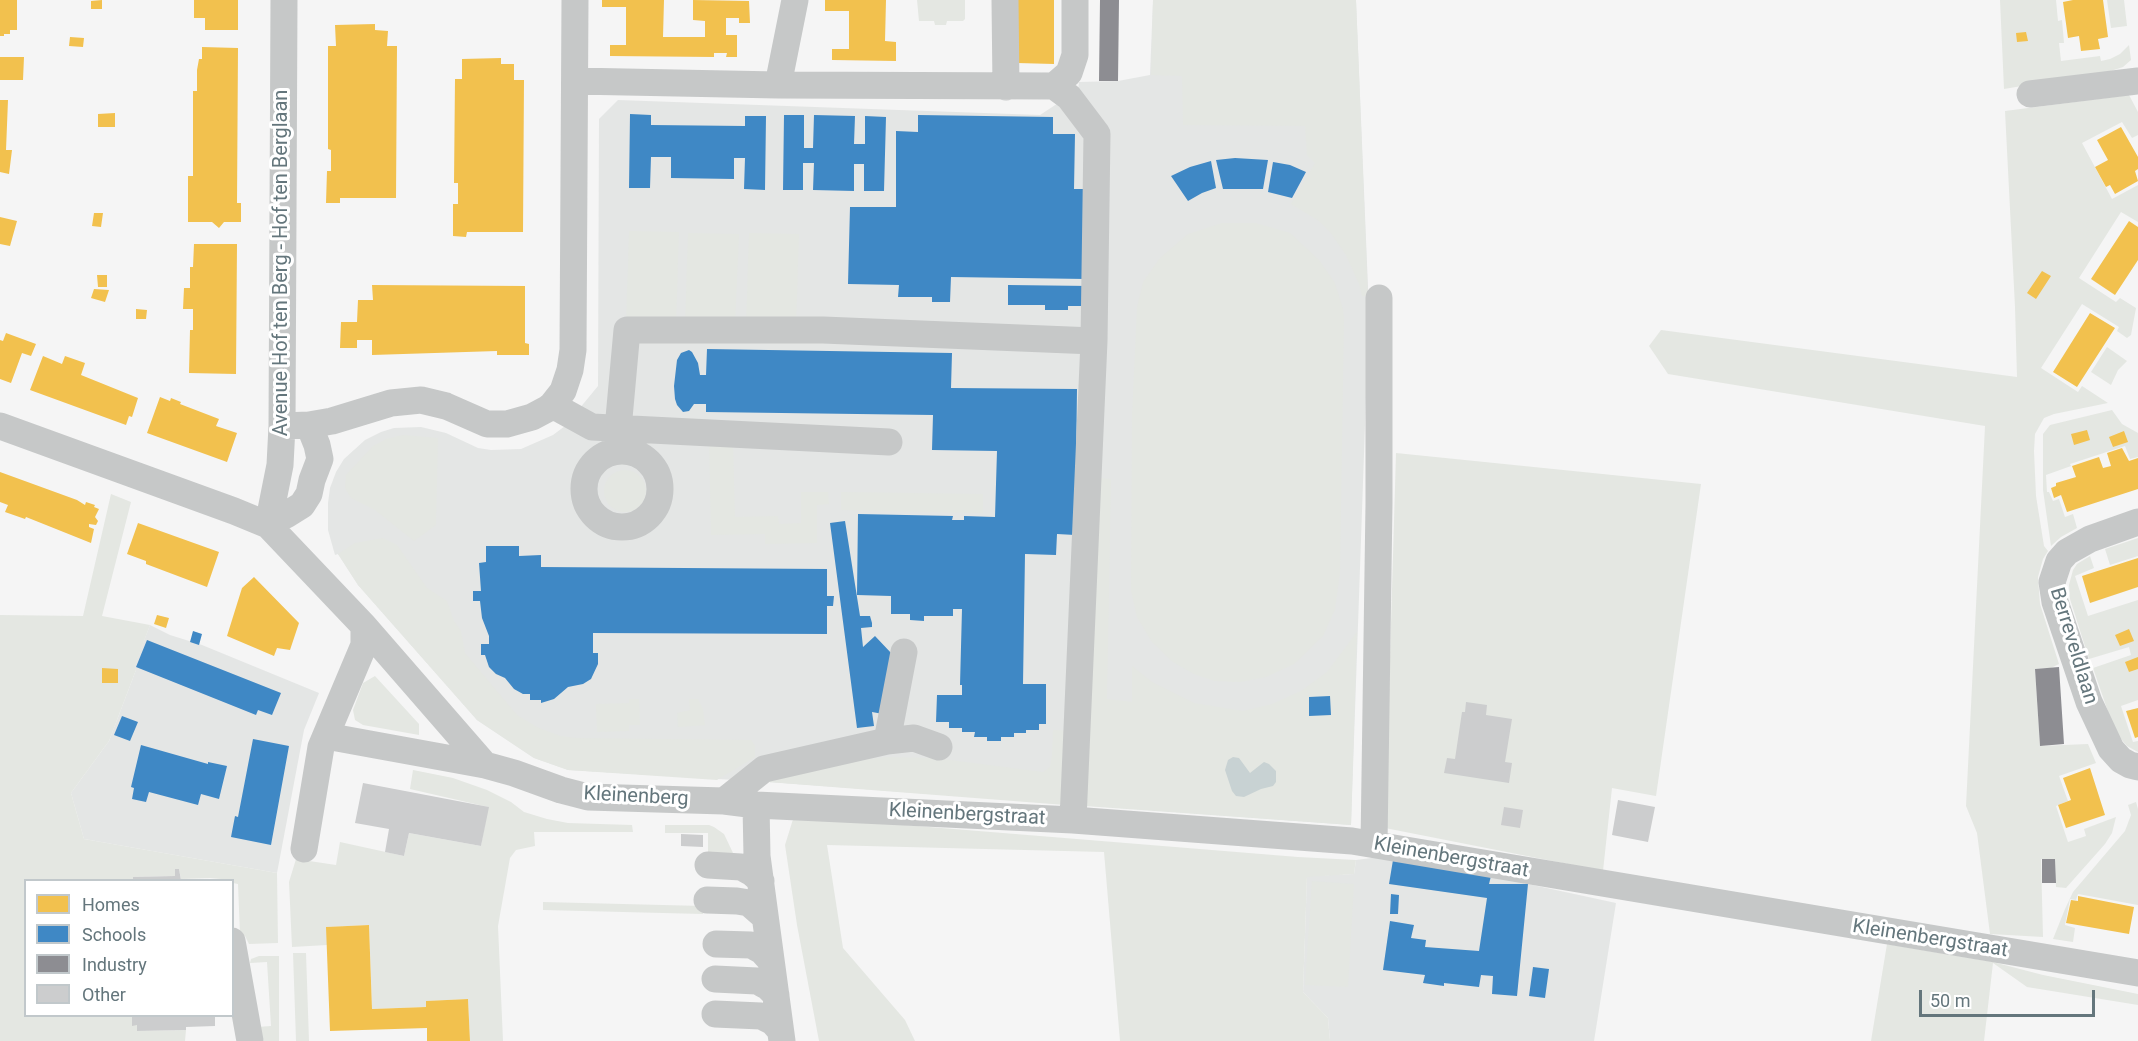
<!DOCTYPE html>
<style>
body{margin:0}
#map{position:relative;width:2138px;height:1041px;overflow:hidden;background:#f5f5f5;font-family:Roboto,sans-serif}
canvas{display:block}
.legend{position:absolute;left:24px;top:879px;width:210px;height:138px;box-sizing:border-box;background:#fff;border:2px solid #c1c8cb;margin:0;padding:8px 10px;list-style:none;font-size:18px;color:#64767c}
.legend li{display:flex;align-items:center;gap:12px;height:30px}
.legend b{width:30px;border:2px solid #c1c8cb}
.scale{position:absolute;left:1919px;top:990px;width:176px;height:27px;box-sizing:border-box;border:3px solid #64767c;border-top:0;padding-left:8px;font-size:18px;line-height:21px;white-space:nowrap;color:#64767c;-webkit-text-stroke:4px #fff;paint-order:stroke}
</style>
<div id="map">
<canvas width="2138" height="1041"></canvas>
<ul class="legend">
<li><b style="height:16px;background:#f2c14e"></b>Homes</li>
<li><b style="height:16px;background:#3f88c5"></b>Schools</li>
<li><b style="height:16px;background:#8d8d92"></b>Industry</li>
<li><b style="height:16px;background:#cccdce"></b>Other</li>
</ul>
<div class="scale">50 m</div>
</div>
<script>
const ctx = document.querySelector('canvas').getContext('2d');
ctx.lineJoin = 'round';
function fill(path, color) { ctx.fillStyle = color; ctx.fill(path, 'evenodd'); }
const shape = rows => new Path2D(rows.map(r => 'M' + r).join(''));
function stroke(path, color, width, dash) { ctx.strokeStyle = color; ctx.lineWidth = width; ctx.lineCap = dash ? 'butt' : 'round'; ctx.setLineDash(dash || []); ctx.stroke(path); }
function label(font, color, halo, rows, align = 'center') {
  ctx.font = font + ' Roboto,sans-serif'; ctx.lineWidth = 6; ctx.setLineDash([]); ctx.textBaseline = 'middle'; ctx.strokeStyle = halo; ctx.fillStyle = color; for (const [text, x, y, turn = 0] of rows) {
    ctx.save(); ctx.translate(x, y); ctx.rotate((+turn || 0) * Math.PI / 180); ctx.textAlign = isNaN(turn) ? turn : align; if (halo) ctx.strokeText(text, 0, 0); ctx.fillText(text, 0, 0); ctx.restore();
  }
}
const built = shape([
 [1153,0,1356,0,1369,311,1351,825,768,782,568,770,534,758,477,720,358,585,338,554,335,555,328,530,328,503,330,488,336,472,344,459,365,440,381,432,394,428,421,427,446,433,478,448,491,450,521,449,553,435,565,426,598,386,599,119,618,100,1040,115,1078,90,1079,82,1118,81,1150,75],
 [150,625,170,635,202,645,319,693,304,730,277,873,84,839,71,793,109,741,136,670,133,669],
 [1394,855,1616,903,1594,1041,1330,1041,1328,1018,1303,992,1307,876,1354,874,1356,860]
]);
const green = shape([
 [917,0,965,0,965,19,963,21,947,21,946,25,935,25,934,21,919,21],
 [1153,0,1356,0,1368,296,1362,296,1359,284,1346,255,1330,232,1319,221,1291,204,1315,163,1307,155,1305,126,1183,125,1182,76,1151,75],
 [2000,0,2056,0,2058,21,2062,20,2064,43,2059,43,2061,61,2100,56,2101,61,2110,59,2120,54,2129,45,2131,60,2123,67,2111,71,2004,89],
 [2107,0,2124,0,2127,26,2111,28],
 [2129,95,2138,112,2138,135,2132,138,2122,122,2082,143,2112,199,2138,185,2138,222,2121,212,2079,278,2116,302,2120,298,2136,308,2131,335,2127,338,2117,331,2119,327,2082,304,2041,368,2078,392,2082,386,2108,403,2054,414,2044,418,2035,434,2034,451,2036,496,2044,546,2048,551,2043,559,2038,577,2040,604,2059,664,2051,668,2035,669,2040,746,2088,744,2096,763,2059,776,2068,801,2056,806,2068,842,2086,836,2084,829,2116,817,2112,833,2105,844,2066,888,2056,887,2055,859,2041,859,2043,937,1990,934,1977,833,1966,806,1985,426,1668,374,1649,346,1661,330,2017,377,2015,307,2005,111],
 [1222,223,1256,223,1290,233,1319,260,1335,283,1343,309,1344,318,1340,573,1335,609,1323,636,1294,664,1266,677,1240,682,1215,681,1194,674,1173,662,1152,642,1137,617,1131,590,1132,415,1137,307,1143,282,1160,258,1188,234],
 [629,231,679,232,676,323,626,323],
 [688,233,739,234,735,325,685,324],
 [749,233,799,234,796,325,746,324],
 [2107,347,2127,361,2118,370,2111,385,2091,372],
 [2112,410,2122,424,2138,433,2138,457,2130,459,2125,446,2070,464,2071,466,2046,475,2047,492,2049,492,2053,501,2059,499,2065,517,2073,514,2077,528,2061,537,2051,546,2043,490,2043,434,2050,425],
 [403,435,438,438,436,525,414,541,375,510,351,498,345,488,346,475,373,446,386,439],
 [709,441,733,441,735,517,778,516,779,524,801,523,801,492,828,492,829,504,817,505,817,543,765,544,765,534,711,535],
 [1396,453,1701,484,1656,796,1612,788,1603,871,1385,828],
 '604 491a21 21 0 1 1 42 0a21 21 0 1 1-42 0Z',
 [1101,478,1111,479,1107,699,1132,702,1132,666,1152,682,1194,703,1243,711,1272,704,1301,691,1327,672,1357,632,1351,825,1085,806],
 [841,492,983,494,983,513,841,510],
 [111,494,131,502,102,616,150,625,134,668,136,670,109,741,71,793,84,839,277,873,278,943,249,944,245,936,240,934,238,884,233,883,232,880,210,878,181,879,179,869,176,869,175,876,134,877,133,880,26,880,26,1016,135,1016,138,1031,186,1030,185,1041,0,1041,0,615,83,616],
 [383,538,397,545,427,588,447,601,454,621,461,631,465,653,517,715,537,727,560,736,577,738,751,740,755,746,755,757,717,780,568,770,534,758,477,720,358,585,338,554,355,543],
 [2138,538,2138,556,2110,565,2105,549],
 [2090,556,2094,568,2075,576,2088,616,2138,600,2138,700,2121,706,2133,742,2138,741,2138,752,2127,746,2115,732,2093,668,2131,655,2129,647,2089,659,2070,599,2069,585,2073,570,2077,564],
 [375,676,419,724,419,735,363,725,355,720,353,710,363,683],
 [629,699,639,699,640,725,629,725,629,731,597,732,596,704,629,703],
 [689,699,698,699,703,709,705,725,678,727,677,713,690,710],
 [1053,730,1068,731,1065,805,768,782,783,771,885,757,935,758,1043,772,1050,767,1052,755],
 [413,770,453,778,487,790,511,802,524,812,547,819,568,823,632,825,633,832,534,832,535,846,516,850,510,858,498,926,503,1041,470,1041,468,999,426,1001,426,1007,372,1009,369,925,327,927,327,945,292,947,289,882,296,859,336,865,340,842,404,856,409,833,481,846,488,807,410,789],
 [2136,802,2138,809,2138,905,2078,894,2076,900,2070,899,2065,925,2075,928,2073,942,2053,939,2065,909,2073,892,2125,831,2131,815,2128,805],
 [794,816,1298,857,1356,860,1354,874,1307,877,1303,992,1328,1018,1330,1041,1120,1041,1104,852,827,845,843,948,905,1020,915,1041,819,1041,797,925,785,845],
 [665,825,709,825,714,827,724,834,734,855,708,859,708,833,665,833],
 [1312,881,1354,884,1348,987,1305,985],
 [543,902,703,906,703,914,543,910],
 [1887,944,1993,962,2043,975,2138,994,2138,1005,2027,987,1993,963,1984,1041,1871,1041],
 [293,953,306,953,309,1041,296,1041],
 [259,956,279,956,279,1041,264,1041,257,1027,271,1026,267,962,250,963,251,959]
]);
const water = shape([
 [1233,757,1239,758,1250,773,1264,762,1269,764,1276,771,1276,782,1273,786,1261,789,1244,797,1236,796,1232,791,1225,770,1228,760]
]);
const homes = shape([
 [0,0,17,0,17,30,10,30,10,34,4,34,4,36,0,36],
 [102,0,102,9,91,9,91,1],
 [194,0,238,0,238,30,205,30,205,18,194,18],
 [602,0,664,0,663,37,705,37,705,21,693,20,693,0,749,1,750,23,739,23,739,18,726,18,726,35,737,35,737,57,726,57,727,53,714,53,714,57,610,56,610,45,626,45,626,7,602,7],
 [825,0,886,0,885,41,896,42,896,61,832,60,832,49,849,49,849,11,825,11],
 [1017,0,1054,0,1054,64,1017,63],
 [2073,0,2103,0,2108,37,2098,39,2100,49,2081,51,2079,36,2068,38,2063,2],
 [375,24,375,30,388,31,387,46,397,46,396,198,340,198,340,203,326,203,327,171,331,171,331,150,328,149,328,46,336,46,335,25],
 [2026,32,2028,41,2017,42,2016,33],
 [70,37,84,38,83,47,69,46],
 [202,47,238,48,237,203,241,203,241,222,224,222,219,228,212,222,188,222,188,176,193,176,193,91,197,91,197,70,199,59,202,59],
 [0,57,24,57,23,80,0,80],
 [501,58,501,64,514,64,514,80,524,80,523,232,467,232,466,237,453,236,453,204,458,204,458,183,454,183,455,79,462,79,462,59],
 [0,100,8,100,6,150,12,150,9,174,0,172],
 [115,113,115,127,98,127,98,114],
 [2121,127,2138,157,2138,169,2135,171,2138,181,2115,194,2110,185,2106,187,2095,167,2108,160,2097,140],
 [94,213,103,213,101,227,92,226],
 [0,217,17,221,10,246,0,244],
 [2129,221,2138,227,2138,260,2115,295,2091,279],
 [194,244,237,244,236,374,189,373,190,330,193,330,193,309,183,309,184,288,190,288,190,267,193,267],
 [2042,271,2051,276,2036,299,2027,293],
 [97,275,107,275,107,287,98,287],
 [372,285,525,286,525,343,529,344,529,355,497,355,497,351,372,355,372,340,357,340,357,348,340,348,341,322,357,322,358,300,373,300],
 [94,289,109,290,105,302,91,298],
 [136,309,147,310,146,319,136,319],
 [2090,313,2115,328,2077,387,2053,372],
 [6,333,36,344,31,356,22,353,11,383,0,379,0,340,3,341],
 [43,356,62,364,65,356,85,363,81,375,138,398,132,417,129,416,126,425,30,390],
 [160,397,170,401,171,398,181,402,180,404,219,419,216,426,237,433,227,462,147,433],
 [2087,430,2090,440,2074,445,2071,434],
 [2124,431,2128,442,2113,447,2109,437],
 [2122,448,2129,461,2138,458,2138,489,2067,512,2061,495,2054,498,2051,488,2056,486,2056,483,2076,477,2072,466,2099,457,2103,468,2111,466,2107,453],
 [0,472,77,500,85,505,86,502,95,505,94,507,99,509,95,517,98,521,96,525,89,524,89,527,94,529,91,543,26,517,25,519,5,512,8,505,0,502],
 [138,523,219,552,207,587,146,564,146,561,127,554],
 [2138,558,2138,587,2090,603,2082,576],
 [254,577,299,623,290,650,277,648,274,656,227,636,242,588],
 [157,615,169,618,166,628,154,624],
 [2129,629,2134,641,2120,646,2115,635],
 [2138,657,2138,669,2129,672,2125,662],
 [102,668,118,669,118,683,102,683],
 [2138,708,2138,737,2135,738,2126,711],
 [2090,768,2105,815,2066,828,2058,805,2071,800,2063,778],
 [2078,896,2134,907,2129,934,2066,923,2071,900,2078,901],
 [369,925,372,1009,426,1007,426,1001,468,999,470,1041,427,1041,427,1028,330,1031,326,927]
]);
const schools = shape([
 [630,114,651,115,651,125,745,126,745,116,766,116,765,190,744,189,745,158,734,158,734,179,671,178,671,157,651,157,650,188,629,188],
 [784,115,804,115,804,148,813,148,814,115,855,116,854,144,865,144,865,116,886,117,884,191,864,191,864,164,854,164,854,191,813,190,814,163,803,163,803,190,783,190],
 [918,115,1053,117,1053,134,1075,134,1074,189,1088,189,1086,279,951,277,950,302,932,302,932,297,898,297,899,285,848,284,850,207,896,207,896,131,918,132],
 [1235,158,1268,160,1263,189,1223,189,1216,160],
 [1211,161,1216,188,1202,193,1188,201,1171,176,1190,167],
 [1273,162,1290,165,1306,172,1292,198,1268,192],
 [1008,285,1090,286,1089,306,1068,306,1068,310,1045,310,1045,305,1008,305],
 [707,349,952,353,951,388,1077,389,1075,535,1057,534,1056,555,1025,554,1023,684,1046,684,1046,724,1039,724,1039,730,1026,730,1026,733,1014,733,1014,737,1001,737,1001,741,987,741,987,737,974,737,975,732,962,732,962,728,949,728,949,722,936,722,937,695,962,695,962,685,960,685,962,609,953,609,953,616,924,616,924,621,910,620,910,614,891,614,891,596,857,595,858,514,953,516,952,520,964,520,964,516,995,517,997,451,932,450,933,415,706,412,706,404,694,404,689,411,683,412,677,405,675,399,674,386,677,360,681,353,689,350,692,352,698,363,700,375,706,375],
 [845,521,860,616,870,616,872,623,872,627,861,628,863,647,875,636,892,654,883,714,872,712,874,726,857,728,830,523],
 [486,546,519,546,519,556,541,555,541,567,827,569,827,596,834,596,833,606,827,606,827,634,593,633,593,653,598,653,598,664,591,679,583,684,568,687,554,699,541,703,541,700,530,700,530,694,523,694,514,689,505,678,496,674,489,667,485,655,481,655,481,644,489,644,489,636,482,618,480,601,473,601,473,591,481,591,479,563,486,562],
 [193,631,202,634,199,645,190,642],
 [147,640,281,693,272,715,258,710,256,715,136,667],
 [1330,696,1331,715,1309,716,1309,697],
 [122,716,138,722,130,741,114,735],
 [253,739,289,746,271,845,231,837,235,816,238,817],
 [141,745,208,764,208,762,227,766,219,799,201,794,198,805,149,792,146,802,132,799,134,788,131,787],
 [1393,860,1491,876,1489,884,1528,884,1517,996,1492,994,1493,976,1481,975,1479,987,1444,983,1444,986,1423,983,1425,975,1383,970,1390,921,1414,925,1411,938,1426,940,1425,947,1479,951,1487,898,1389,884],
 [1391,894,1399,895,1398,914,1390,914],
 [1533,967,1549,969,1545,998,1529,996]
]);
const industry = shape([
 [1100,0,1119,0,1118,81,1099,81],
 [2059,667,2064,744,2040,746,2035,669],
 [2042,859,2055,859,2056,883,2042,883]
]);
const building = shape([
 [1466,702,1487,705,1486,715,1512,719,1505,762,1512,763,1509,783,1444,773,1447,758,1455,759,1462,712,1465,712],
 [363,783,489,807,481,846,409,833,404,856,385,852,389,829,355,823],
 [1618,800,1655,807,1648,842,1612,835],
 [1504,807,1523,810,1520,828,1501,825],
 [681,834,703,835,703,847,681,846],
 [175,869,179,869,181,880,133,880,133,877,175,876],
 [132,1016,215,1016,215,1026,186,1027,186,1030,137,1031,137,1025,132,1026]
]);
const minor = shape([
 [1005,0,1006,87],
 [575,81,778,85,1054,86,1069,73,1075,55,1075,0],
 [778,85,795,0],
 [1054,86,1069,97,1097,134,1094,341],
 [2030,94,2138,81],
 [552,405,592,427,889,442],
 [0,426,234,511,268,525,364,626,485,765,514,773,561,790,588,797,724,801,756,805,1073,820,1352,841,2138,973],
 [282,426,309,425,332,421,391,403,421,400,446,406,487,424,507,424,532,417,547,409,552,405,563,391,570,370,573,350,575,0],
 [619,451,618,429,627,330,823,330,1094,341,1073,820],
 '584 489a38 38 0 1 1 76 0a38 38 0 1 1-76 0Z',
 [270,516,286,515,302,505,309,494,312,480,320,459,317,445,309,425],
 [2138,522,2090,539,2067,552,2059,561,2052,582,2055,602,2089,702,2111,749,2121,760,2130,765,2138,767],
 [268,525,280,465,282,426,284,0],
 [326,736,485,765],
 [887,741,914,738,939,747],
 [724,801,764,769,887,741,904,652],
 [756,805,757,856,782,1041],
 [1374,844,1379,503,1379,298],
 [304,849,321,747,364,645,364,626],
 [708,865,741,867,752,873,761,881],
 [707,900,737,901,749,903,765,917],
 [232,941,250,1041],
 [716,944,751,945,762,951,771,961],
 [715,979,757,981,768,987,776,995],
 [715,1014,761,1016,773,1022,780,1030]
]);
const streetNames = [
 ["Avenue Hof ten Berg - Hof ten Berglaan",282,263,-90],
 ["Berreveldlaan",2073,646,73],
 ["Kleinenberg",636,797,3],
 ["Kleinenbergstraat",967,815,3],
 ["Kleinenbergstraat",1451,858,10],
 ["Kleinenbergstraat",1930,939,9]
];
fill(built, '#e4e6e5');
fill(green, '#e4e7e2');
fill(water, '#c8d2d3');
fill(homes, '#f2c14e');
fill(schools, '#3f88c5');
fill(industry, '#8d8d92');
fill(building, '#cccdce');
stroke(minor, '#c6c8c8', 27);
label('20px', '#64767c', '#fff', streetNames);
</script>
